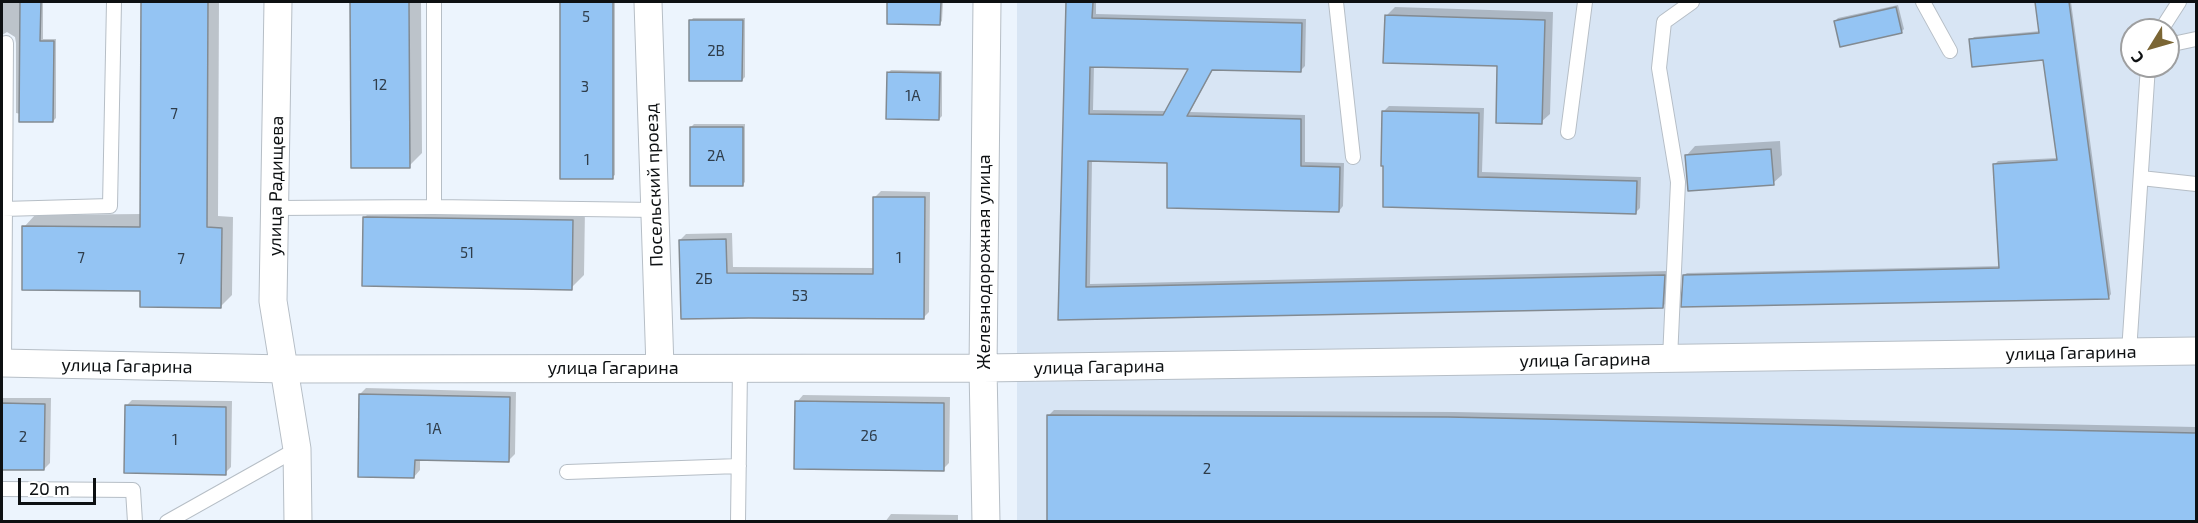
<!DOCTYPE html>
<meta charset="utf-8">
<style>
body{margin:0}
#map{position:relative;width:2198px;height:523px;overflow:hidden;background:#ecf4fd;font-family:"Exo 2",sans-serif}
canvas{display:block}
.frame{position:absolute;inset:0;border:3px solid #0d1012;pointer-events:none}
.north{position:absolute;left:2120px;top:18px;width:60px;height:60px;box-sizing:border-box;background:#fff;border:2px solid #9e9fa0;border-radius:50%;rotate:233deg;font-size:16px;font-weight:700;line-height:24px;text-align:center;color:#0d1012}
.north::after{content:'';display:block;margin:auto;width:21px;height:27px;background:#7b6635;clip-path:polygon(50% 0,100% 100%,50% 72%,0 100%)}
.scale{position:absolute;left:18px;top:478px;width:78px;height:27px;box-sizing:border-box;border:3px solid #0d1012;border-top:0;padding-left:8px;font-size:18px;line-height:21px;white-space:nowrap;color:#0d1012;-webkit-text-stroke:4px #fff;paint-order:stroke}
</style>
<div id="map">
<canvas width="2198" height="523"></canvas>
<div class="frame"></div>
<div class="north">С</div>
<div class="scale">20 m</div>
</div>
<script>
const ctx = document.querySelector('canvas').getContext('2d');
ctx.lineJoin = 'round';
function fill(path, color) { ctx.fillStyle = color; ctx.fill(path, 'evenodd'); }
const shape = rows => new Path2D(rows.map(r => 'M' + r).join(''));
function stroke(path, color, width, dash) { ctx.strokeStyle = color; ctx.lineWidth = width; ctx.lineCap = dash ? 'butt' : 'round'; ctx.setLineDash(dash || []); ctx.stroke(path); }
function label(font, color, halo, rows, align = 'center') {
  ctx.font = font + ' "Exo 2",sans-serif'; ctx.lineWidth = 4.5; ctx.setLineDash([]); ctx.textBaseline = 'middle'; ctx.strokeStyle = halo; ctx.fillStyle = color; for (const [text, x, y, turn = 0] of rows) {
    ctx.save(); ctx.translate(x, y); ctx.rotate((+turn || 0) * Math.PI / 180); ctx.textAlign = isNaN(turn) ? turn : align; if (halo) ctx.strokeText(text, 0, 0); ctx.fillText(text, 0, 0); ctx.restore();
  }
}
const built = shape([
 [1017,2,2196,2,2196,521,1017,521],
 [2132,30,2168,30,2168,66,2132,66]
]);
const shadow = shape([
 [2,2,43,2,43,39,56,39,56,118,53,121,16,113,16,43,15,37,7,32,2,35],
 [143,2,219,2,218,216,233,217,232,295,221,306,141,290,24,227,35,215,142,214],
 [351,2,421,2,422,153,409,166,352,167],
 [561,2,615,2,615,175,612,177,561,177],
 [889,2,943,2,942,21,939,24,888,23],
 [1067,2,1096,2,1096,14,1306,19,1305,66,1300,71,1214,68,1190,112,1305,115,1305,162,1344,163,1343,206,1339,211,1169,161,1092,160,1090,284,1669,271,1667,302,1663,306,1060,318],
 [1094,65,1190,68,1166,111,1093,110],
 [2037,2,2071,2,2111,294,2109,297,1684,275,1687,273,2001,266,1995,164,1998,161,2058,158,2045,58,1971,40,1974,37,2041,31],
 [1898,5,1904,29,1901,32,1835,21,1838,18],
 [1395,7,1553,12,1550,114,1541,122,1499,65,1386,16],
 [693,18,745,18,745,77,742,80,691,21],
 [891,70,942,71,942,116,939,119,888,73],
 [1389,106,1484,108,1482,172,1641,177,1640,208,1635,213,1385,165,1384,111],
 [694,124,745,124,745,182,742,185,691,127],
 [1780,141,1782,175,1773,183,1687,155,1695,146],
 [881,191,930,192,929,312,923,318,749,316,680,240,686,234,732,233,733,267,874,268,875,197],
 [378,204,585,208,584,275,571,288,364,218],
 [366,388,516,392,515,454,509,460,420,459,420,470,414,477,360,394],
 [803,395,950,397,949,463,943,469,797,402],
 [2,398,51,398,50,463,44,469,2,468],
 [132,400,232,401,231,467,225,473,126,406],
 [1054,410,1455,412,2196,427,2196,522,1047,522,1048,416],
 [891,514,958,515,958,522,885,522]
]);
const building = shape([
 [20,2,41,2,40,41,54,41,53,122,19,122,20,2],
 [141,2,208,2,207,227,222,228,221,308,140,307,140,291,22,290,22,226,140,227,141,2],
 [350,2,409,2,410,168,351,168,350,2],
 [560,2,613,2,613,179,560,179,560,2],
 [887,2,941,2,940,25,887,24,887,2],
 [1066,2,1093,2,1092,18,1302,23,1301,72,1212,70,1187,116,1301,119,1301,166,1340,167,1339,212,1167,208,1167,163,1088,161,1086,287,1665,275,1663,308,1058,320,1066,2],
 [1090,67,1188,69,1163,115,1089,114,1090,67],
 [2035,2,2069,2,2109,299,1681,307,1683,275,1999,268,1993,164,2057,160,2043,60,1972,67,1969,39,2039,33,2035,2],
 [1896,7,1902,33,1840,47,1834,21,1896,7],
 [1385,15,1545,20,1542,124,1496,123,1497,66,1383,63,1385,15],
 [689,20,743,20,742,81,689,81,689,20],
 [887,72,940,73,939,120,886,119,887,72],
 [1382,111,1479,113,1478,177,1637,181,1636,214,1383,207,1383,166,1381,166,1382,111],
 [690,127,743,127,743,186,690,186,690,127],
 [1771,149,1774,185,1688,191,1685,155,1771,149],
 [873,197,925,197,924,319,749,318,681,319,679,240,726,239,727,273,873,274,873,197],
 [363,217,573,220,572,290,362,286,363,217],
 [359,394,510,397,509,462,415,460,414,478,358,477,359,394],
 [795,401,944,403,944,471,794,469,795,401],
 [2,403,45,404,44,470,2,470,2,403],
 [125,405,226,407,226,475,124,473,125,405],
 [1047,415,1448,417,2196,433,2196,522,1047,522,1047,415]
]);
const service = shape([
 [434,2,434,207],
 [1336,2,1353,157],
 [1923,2,1950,51],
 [2161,30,2179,2],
 [2168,45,2196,39],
 [1568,132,1585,2],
 [2141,178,2196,184],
 [276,208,434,207,655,210],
 [3,209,110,206,114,2],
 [2129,352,2148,66],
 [1670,359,1678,182,1659,68,1664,22,1692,2],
 [4,363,6,43],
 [567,472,739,466],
 [2,489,133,490,135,522],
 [167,522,297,449],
 [738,522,740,368]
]);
const minor = shape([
 [278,2,273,301,297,449,298,522],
 [648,2,660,368],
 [2,363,286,369,983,368,2196,351],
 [986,522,983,368,987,2]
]);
const numberNames = [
 ["5",586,17],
 ["2В",716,51],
 ["12",380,85],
 ["3",585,87],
 ["1А",913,96],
 ["7",174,114],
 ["2А",716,156],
 ["1",587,160],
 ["51",467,253],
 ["7",81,258],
 ["1",899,258],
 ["7",181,259],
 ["2Б",704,279],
 ["53",800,296],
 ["1А",434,429],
 ["26",869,436],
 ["2",23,437],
 ["1",175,440],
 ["2",1207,469]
];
const streetNames = [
 ["Посельский проезд",654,185,-92],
 ["улица Радищева",276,186,-89],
 ["Железнодорожная улица",984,262,-90],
 ["улица Гагарина",2071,353,-1],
 ["улица Гагарина",1585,360,-1],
 ["улица Гагарина",127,366,1],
 ["улица Гагарина",1099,367,-1],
 ["улица Гагарина",613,368]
];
fill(built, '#d8e5f4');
fill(shadow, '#0003');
fill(building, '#94c4f3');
stroke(building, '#828a91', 1.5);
stroke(service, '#b6bec6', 16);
stroke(minor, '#b6bec6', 29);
stroke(service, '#fff', 14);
stroke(minor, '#fff', 27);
label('15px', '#2f3d4a', null, numberNames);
label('18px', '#0d1012', '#fff', streetNames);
</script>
